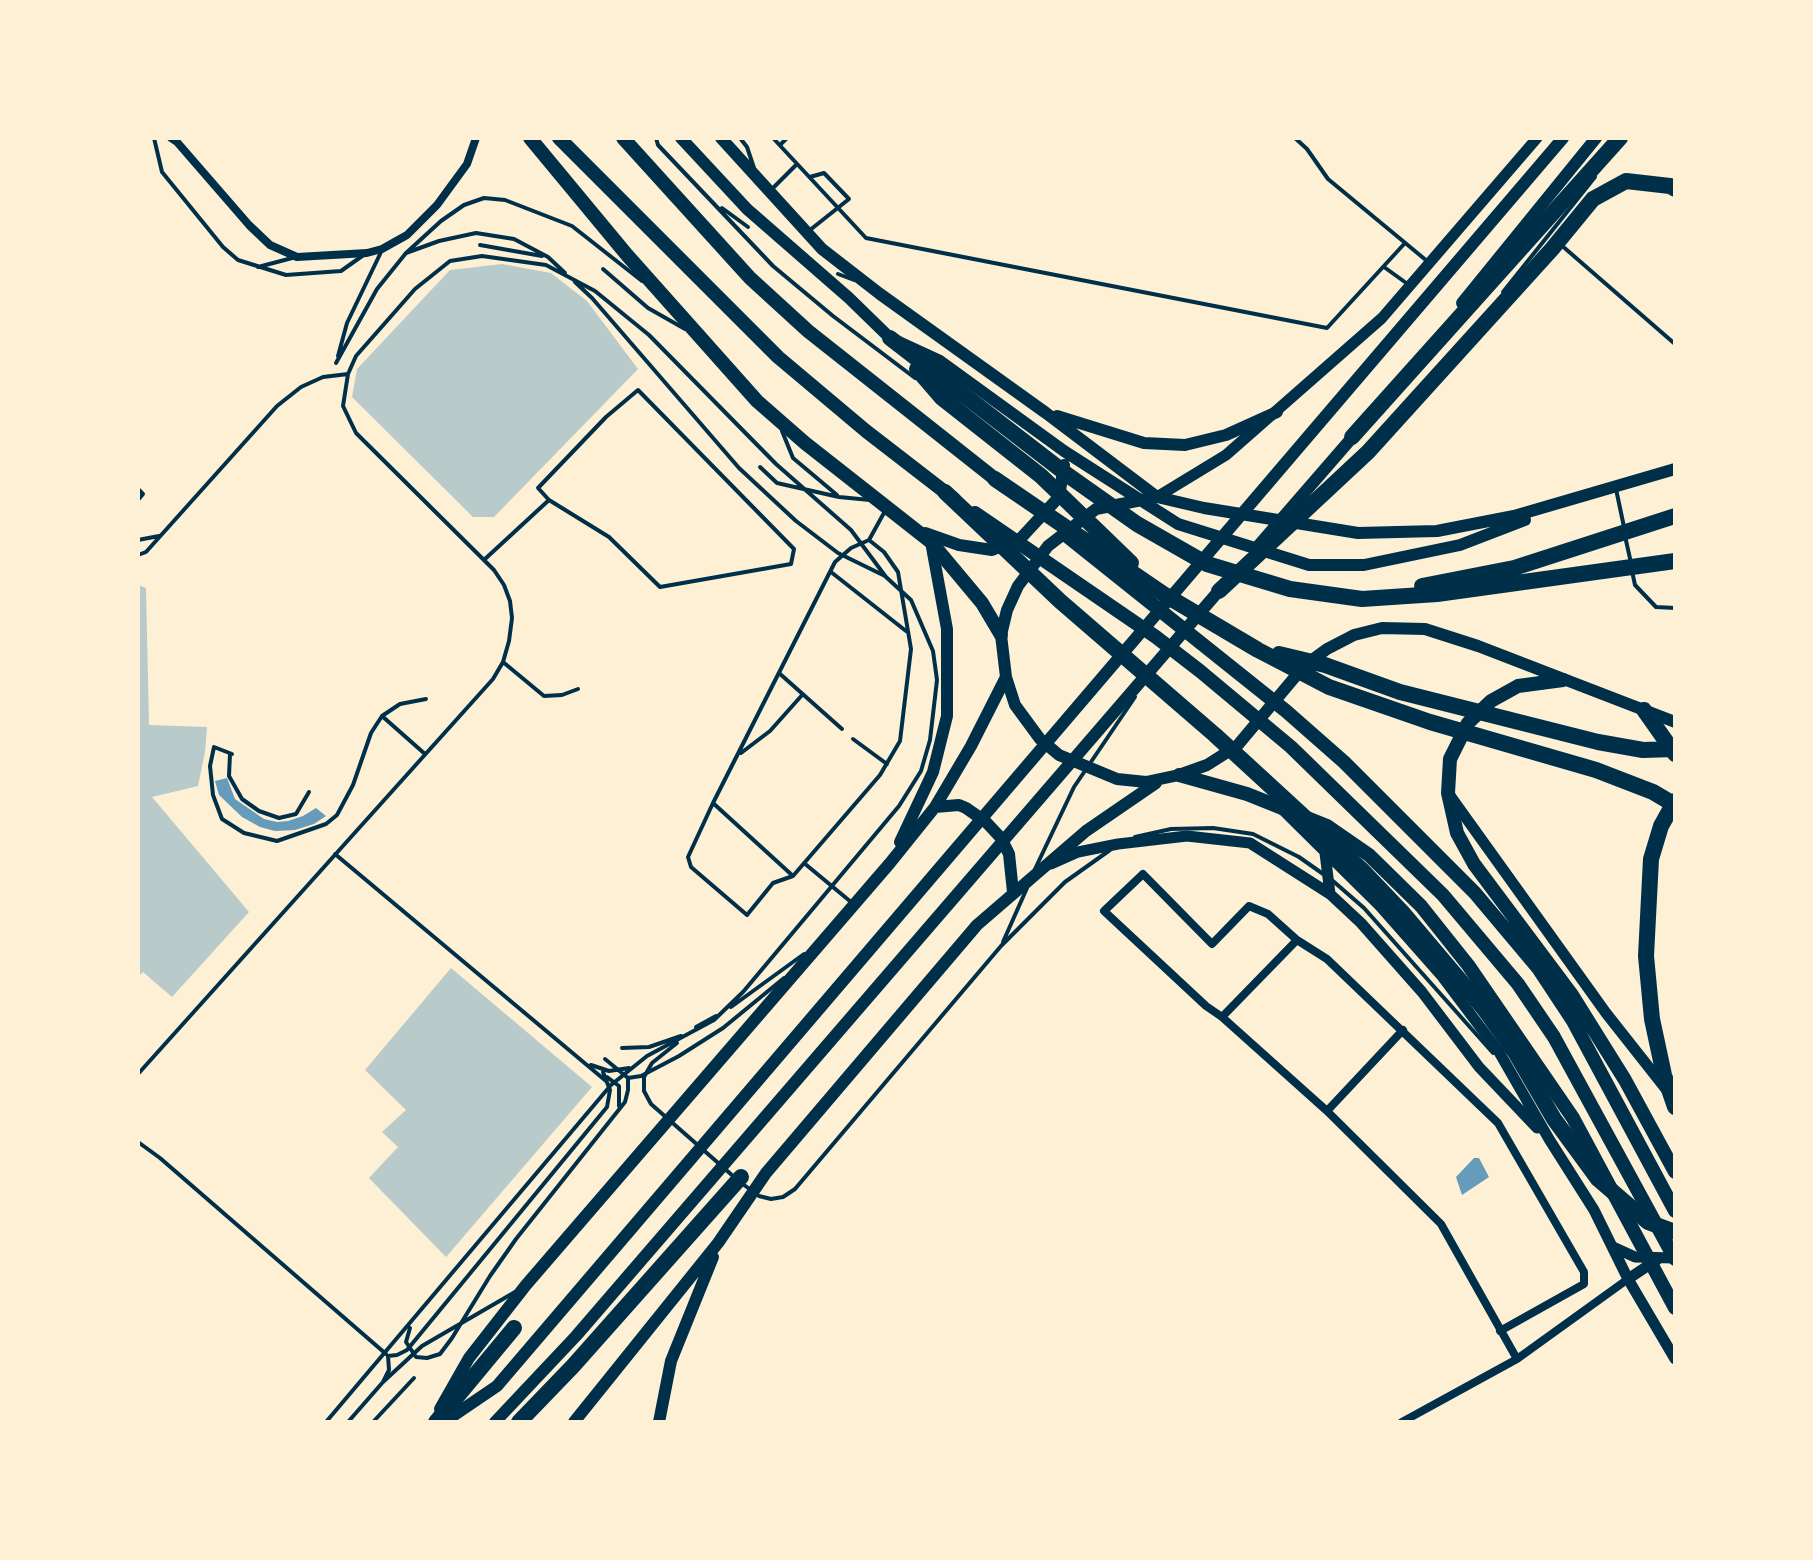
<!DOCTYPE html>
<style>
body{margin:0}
#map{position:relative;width:1813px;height:1560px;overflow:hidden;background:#fdf0d5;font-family:Mulish,sans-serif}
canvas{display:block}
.frame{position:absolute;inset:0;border:140px solid #fdf0d5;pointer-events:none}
</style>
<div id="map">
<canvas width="1813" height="1560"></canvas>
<div class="frame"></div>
</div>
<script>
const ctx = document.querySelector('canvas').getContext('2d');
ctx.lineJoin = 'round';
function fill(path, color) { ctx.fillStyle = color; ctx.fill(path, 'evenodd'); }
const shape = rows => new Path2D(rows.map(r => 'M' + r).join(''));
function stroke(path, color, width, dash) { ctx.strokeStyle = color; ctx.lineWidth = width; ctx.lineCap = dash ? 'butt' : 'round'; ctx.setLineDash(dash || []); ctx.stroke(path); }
const green = shape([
 [502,264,551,273,587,301,638,369,494,517,473,517,352,397,357,369,450,270],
 [138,585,146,588,149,725,207,727,205,752,198,786,152,797,249,912,172,997,143,972,138,977],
 [451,968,592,1087,446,1257,369,1178,398,1147,382,1132,406,1110,365,1070]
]);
const water = shape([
 [227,778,235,799,264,819,277,822,288,821,303,816,316,808,326,816,314,824,295,830,275,831,260,827,242,817,219,795,215,781],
 [1474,1158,1479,1158,1489,1177,1462,1195,1456,1177]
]);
const service = shape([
 [154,138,162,172,223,247,238,260,286,275,341,271,365,254],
 [656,138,658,145,773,266,833,316,915,378],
 [740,138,747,147,754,168],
 [773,138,866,238,1327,328,1405,243],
 [1295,138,1307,149,1328,179,1427,261],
 [780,145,787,138],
 [772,189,797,164],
 [722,208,748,227],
 [810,230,849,199,824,173,810,177],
 [1560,244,1675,344],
 [480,245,542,256],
 [406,253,439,241,476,233,514,239,548,257,565,273],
 [258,267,296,257],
 [1384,267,1409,285],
 [603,269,648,308,685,329],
 [838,274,854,280],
 [575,282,592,298,739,468,796,521,838,553,885,576],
 [1503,292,1595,177],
 [338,356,347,323,382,250],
 [336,363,377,289,406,253,441,221,464,205,484,198,505,200,572,226,642,281],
 [782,431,793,458,837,495],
 [760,467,777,483,839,497,870,500],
 [138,489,143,494,138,500],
 [1616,489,1624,527],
 [1625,536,1631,563],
 [138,540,159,536],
 [869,540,885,511],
 [138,555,146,552,277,406,301,387,323,377,348,374],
 [485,559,549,500,538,488,606,417,638,390,794,549,791,564,660,587,609,537,549,500],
 [1632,571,1635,585,1656,607,1675,608],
 [831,572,906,631],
 [503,662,544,696,562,695,578,689],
 [779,673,842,729],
 [382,716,400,704,426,699],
 [853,739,887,764],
 [741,753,770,731,803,694],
 [230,754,229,776,242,799,259,811,279,818,296,814,309,792],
 [232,754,214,747,210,766,213,795,222,819,244,833,277,841,326,824,337,815,353,785,371,733,382,716,425,754],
 [713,803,835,562,851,548,869,540,884,552,898,572,911,649,900,741,880,775,793,876,773,883,747,915,691,867,688,857,713,803,793,876],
 [1135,837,1171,829,1213,828,1253,834,1299,857,1326,876],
 [335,854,606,1081],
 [804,863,851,902],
 [1035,869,1074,787,1135,697],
 [1333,881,1364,908,1493,1053],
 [1003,942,1027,888],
 [731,1007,804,954],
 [696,1027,716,1016],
 [677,1043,652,1063,644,1077,644,1091,651,1104,733,1176],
 [622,1048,649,1047,681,1036],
 [605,1059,628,1078,641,1076,679,1056,723,1028,784,978],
 [591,1065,609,1071,629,1068],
 [138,1074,493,679,503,662,509,641,512,618,510,601,504,585,494,570,356,433,343,406,348,374,356,356,415,289,450,261,482,256,546,265,595,291,649,335,776,464,851,530,886,577,911,600,933,651,937,680,930,740,921,771,899,806,743,992,714,1020,647,1056,611,1085,326,1422],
 [607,1077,619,1086,619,1106],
 [138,1142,160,1158,386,1354],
 [740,1182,759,1196,771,1199,783,1197,795,1189,1001,946,1065,882,1110,850],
 [410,1328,406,1342,416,1357,427,1358,440,1354,452,1338,490,1276,516,1239,625,1102,628,1090,628,1078],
 [388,1356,397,1355,407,1350,607,1107,610,1090,603,1072],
 [383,1382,422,1346,515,1292],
 [348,1422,383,1382,389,1370,388,1356],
 [373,1422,414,1378]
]);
const minor = shape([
 [171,138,177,142,249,225,270,245,297,257,367,253,382,249,407,235,437,205,467,164,476,138],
 [1297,940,1268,914,1249,906,1212,944,1143,874,1104,911,1206,1006,1222,1017,1327,1111,1441,1224,1517,1359],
 [1222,1017,1297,940,1327,959,1498,1123,1584,1272,1584,1284,1500,1331],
 [1327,1111,1403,1030],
 [1402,1422,1517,1359,1628,1279]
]);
const tertiary = shape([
 [1157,497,1226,455,1382,318,1537,138],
 [1451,797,1606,1013,1666,1089],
 [1283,810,1380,906,1441,975,1499,1052,1549,1139,1594,1210,1628,1279,1675,1359],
 [1325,853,1330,894],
 [1051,864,1078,852,1118,844,1187,836,1250,843,1330,894,1361,923,1422,992,1479,1067,1537,1128],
 [1613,1247,1635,1257,1675,1258],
 [1628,1279,1658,1259]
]);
const secondary = shape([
 [681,138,747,209,849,298,890,338,940,361,1064,451,1178,524,1309,565,1364,565,1460,545,1525,520],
 [721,138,822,249,880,294,1046,413,1157,497],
 [1462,303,1596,138],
 [1057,416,1144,443,1185,445,1226,435,1277,412],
 [1675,469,1514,516,1437,531,1358,533,1204,508,1157,497,1096,509,1048,546,1018,586,1007,610,1001,635,1006,677,1015,705,1040,739,1059,755,1117,779,1146,782,1179,775,1207,765,1237,746,1305,665,1327,649,1354,635,1382,628,1425,629,1478,646,1675,722],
 [925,533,959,545,992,550,1021,538,1059,497,1064,465],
 [1259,545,1357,432],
 [935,807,959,805,966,808,986,822,1001,838,1009,854,1013,892],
 [900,842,933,772,947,716,947,629,931,542],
 [440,1409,469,1358,526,1285,890,863,935,807,971,746,1006,677],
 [444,1422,497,1386,1563,138],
 [495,1422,576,1336,1223,586],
 [574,1422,718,1243,766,1173,977,925,1086,831,1156,783],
 [659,1422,671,1361,713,1257]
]);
const primary = shape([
 [530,138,627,255,757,401,805,443,931,542,982,603,1001,635],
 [559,138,778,357,866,431,954,499],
 [623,138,750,278,808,331,1004,486],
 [975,513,1156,637,1200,671,1291,747,1443,895,1518,984,1554,1037,1675,1259],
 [1067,536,1286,711,1344,762,1475,893,1538,968,1573,1021,1675,1211],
 [1563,680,1518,686,1491,701,1468,723,1450,759,1448,793,1457,833,1474,864,1572,995,1625,1080,1675,1172],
 [1179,775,1247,794,1327,826,1369,855,1421,906,1468,965,1573,1118,1675,1308]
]);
const motorway = shape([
 [890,338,1069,476,1137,524,1207,564,1290,589,1362,599,1437,594,1675,561],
 [917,369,942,398,1041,476,1131,563],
 [1352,437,1620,138],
 [995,479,1165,595,1258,650,1329,687,1430,722,1596,770,1653,792,1675,805],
 [945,492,1060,601,1215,735,1363,871,1402,912,1485,1010,1515,1052,1554,1119,1598,1179,1648,1222,1675,1232],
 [1422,586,1514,568,1675,516],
 [1219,591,1368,452,1552,249,1593,199,1626,181,1670,186,1675,189],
 [1279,654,1325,665,1400,692,1598,742,1643,750,1675,749],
 [1644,710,1675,754],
 [1675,801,1661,826,1651,859,1646,956,1652,1019,1664,1075,1675,1107],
 [436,1422,514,1328],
 [519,1422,573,1366,741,1177]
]);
fill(green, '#b9caca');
fill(water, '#669bbc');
stroke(service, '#003049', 4);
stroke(minor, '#003049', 8);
stroke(tertiary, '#003049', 11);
stroke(secondary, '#003049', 12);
stroke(primary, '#003049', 14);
stroke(motorway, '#003049', 16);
</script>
